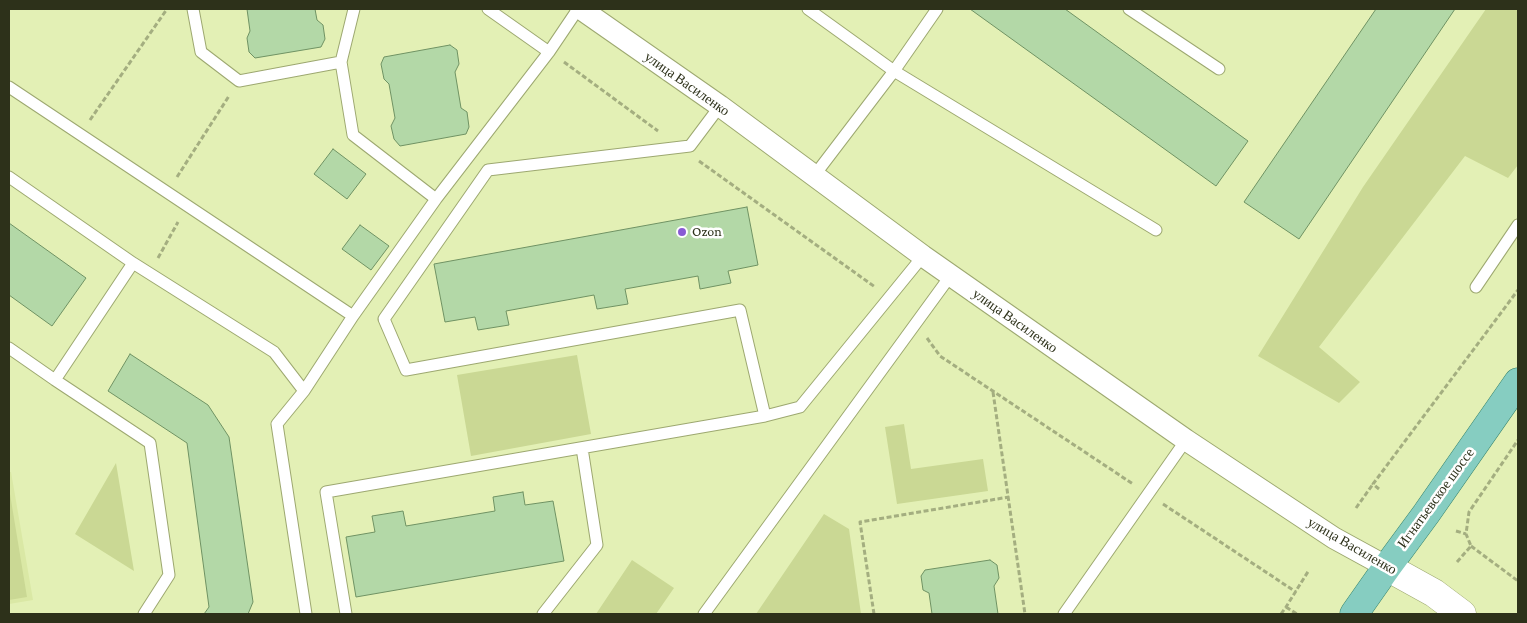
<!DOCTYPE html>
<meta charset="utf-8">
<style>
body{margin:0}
#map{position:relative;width:1527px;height:623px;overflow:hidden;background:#e3f0b5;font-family:"Crimson Pro",serif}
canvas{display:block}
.frame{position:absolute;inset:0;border:10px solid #2d311a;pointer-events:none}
</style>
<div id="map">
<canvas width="1527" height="623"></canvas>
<div class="frame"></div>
</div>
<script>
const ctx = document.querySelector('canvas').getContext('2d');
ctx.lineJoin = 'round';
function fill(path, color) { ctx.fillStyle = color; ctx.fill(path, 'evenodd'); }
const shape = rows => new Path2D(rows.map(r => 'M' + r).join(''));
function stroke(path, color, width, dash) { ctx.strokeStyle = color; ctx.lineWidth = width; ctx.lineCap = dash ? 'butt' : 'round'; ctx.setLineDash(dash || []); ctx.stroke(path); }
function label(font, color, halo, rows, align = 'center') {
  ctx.font = font + ' "Crimson Pro",serif'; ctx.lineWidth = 5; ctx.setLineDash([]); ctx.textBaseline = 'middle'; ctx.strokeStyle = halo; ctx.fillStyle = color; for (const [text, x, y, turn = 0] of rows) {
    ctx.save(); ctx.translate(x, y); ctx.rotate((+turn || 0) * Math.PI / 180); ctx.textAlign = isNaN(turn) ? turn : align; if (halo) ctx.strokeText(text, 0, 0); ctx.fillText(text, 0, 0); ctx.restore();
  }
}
const built = shape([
 [9,472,11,472,33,600,9,604]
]);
const green = shape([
 [1486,9,1518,9,1518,165,1508,178,1465,156,1319,347,1360,382,1339,403,1258,356,1363,187],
 [577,355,591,434,471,456,457,375],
 [904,424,911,469,983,459,988,491,897,504,885,427],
 [116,463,134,571,75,534],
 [9,488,27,597,9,600],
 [824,514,849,529,861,614,756,614],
 [632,560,674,588,656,614,596,614]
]);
const building = shape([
 [247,9,315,9,317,20,323,25,325,39,321,47,255,58,249,52,247,38,250,31,247,9],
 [970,9,1065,9,1248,141,1216,186,970,9],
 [1376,9,1455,9,1299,239,1244,202,1376,9],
 [450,45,457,50,459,64,455,72,461,108,467,112,469,127,466,134,400,146,394,139,391,126,395,118,389,84,384,79,381,64,384,57,450,45],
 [333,149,366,174,347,199,314,174,333,149],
 [747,207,758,265,728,271,731,283,700,289,698,276,625,289,628,304,597,309,594,295,506,311,509,325,478,330,475,317,445,322,434,264,747,207],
 [9,223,86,278,52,326,9,295,9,223],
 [360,225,389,246,371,270,342,249,360,225],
 [130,354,208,405,229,437,253,602,248,614,204,614,209,607,187,443,108,391,130,354],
 [523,492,525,505,553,501,564,561,356,597,346,537,375,532,372,516,403,511,406,526,495,511,493,497,523,492],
 [990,560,997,565,999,578,994,586,998,614,932,614,929,593,923,590,921,576,925,570,990,560]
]);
const path = shape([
 [564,62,658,131],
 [90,120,167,9],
 [699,161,875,287],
 [177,177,229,96],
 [158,258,178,222],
 [927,338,940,356,1133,484],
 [993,392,1025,614],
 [1379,489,1373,484,1518,290],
 [1163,504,1296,592],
 [1356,508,1373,484],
 [1456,531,1466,534],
 [1471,546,1518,581],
 [1457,562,1471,546,1466,534,1469,512,1518,440],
 [1286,607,1297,614],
 [874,614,860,522,1009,497],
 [1281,614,1286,607,1309,570]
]);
const lane = shape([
 [193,9,201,52,239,81,341,62],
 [354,9,341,62,353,135,436,199],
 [488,9,549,52],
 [808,9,894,71,1156,230],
 [1129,9,1219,69],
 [9,87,353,316],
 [720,106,690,146,488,170,384,319,406,370,740,310,765,416],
 [814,176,894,71,937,9],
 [9,177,133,263],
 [1476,287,1518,225],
 [9,348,55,380],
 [304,391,277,424,306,614],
 [144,614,169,575,150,443,55,380,133,263,274,352,304,391,353,316,436,199,549,52,578,9],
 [346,614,326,492,765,416,800,407,923,256],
 [543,614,597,545,582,448],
 [704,614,951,275],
 [1064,614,1186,440]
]);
const street = shape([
 [581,9,720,106,923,256,1186,440,1334,538,1387,567]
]);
const secondary = shape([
 [1387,567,1434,593,1462,614]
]);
const primary = shape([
 [1354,614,1387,567,1426,514,1518,382]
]);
const markers = [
 [682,232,5,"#885ad4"]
];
const streetNames = [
 ["улица Василенко",687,84,35],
 ["улица Василенко",1015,321,35],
 ["Игнатьевское шоссе",1436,498,-54],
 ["улица Василенко",1352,546,30]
];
const poiNames = [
 ["Ozon",692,232]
];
fill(built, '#dae8a5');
fill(green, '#cad894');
fill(building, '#b3d8a7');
stroke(building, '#6f9263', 1);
stroke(lane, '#9da870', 13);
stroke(street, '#9da870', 23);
stroke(secondary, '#9da870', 29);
stroke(primary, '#33816b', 29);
stroke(path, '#a4ae80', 3, [5, 2.5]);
stroke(lane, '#fff', 11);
stroke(street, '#fff', 21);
stroke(secondary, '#fff', 28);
stroke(primary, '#86cdc1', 28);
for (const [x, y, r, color] of markers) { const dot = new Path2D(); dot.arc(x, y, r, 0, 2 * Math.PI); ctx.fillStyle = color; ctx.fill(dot); stroke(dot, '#fff', 2); }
label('14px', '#2d311a', '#fff', streetNames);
label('14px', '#2d311a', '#fff', poiNames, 'left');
</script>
